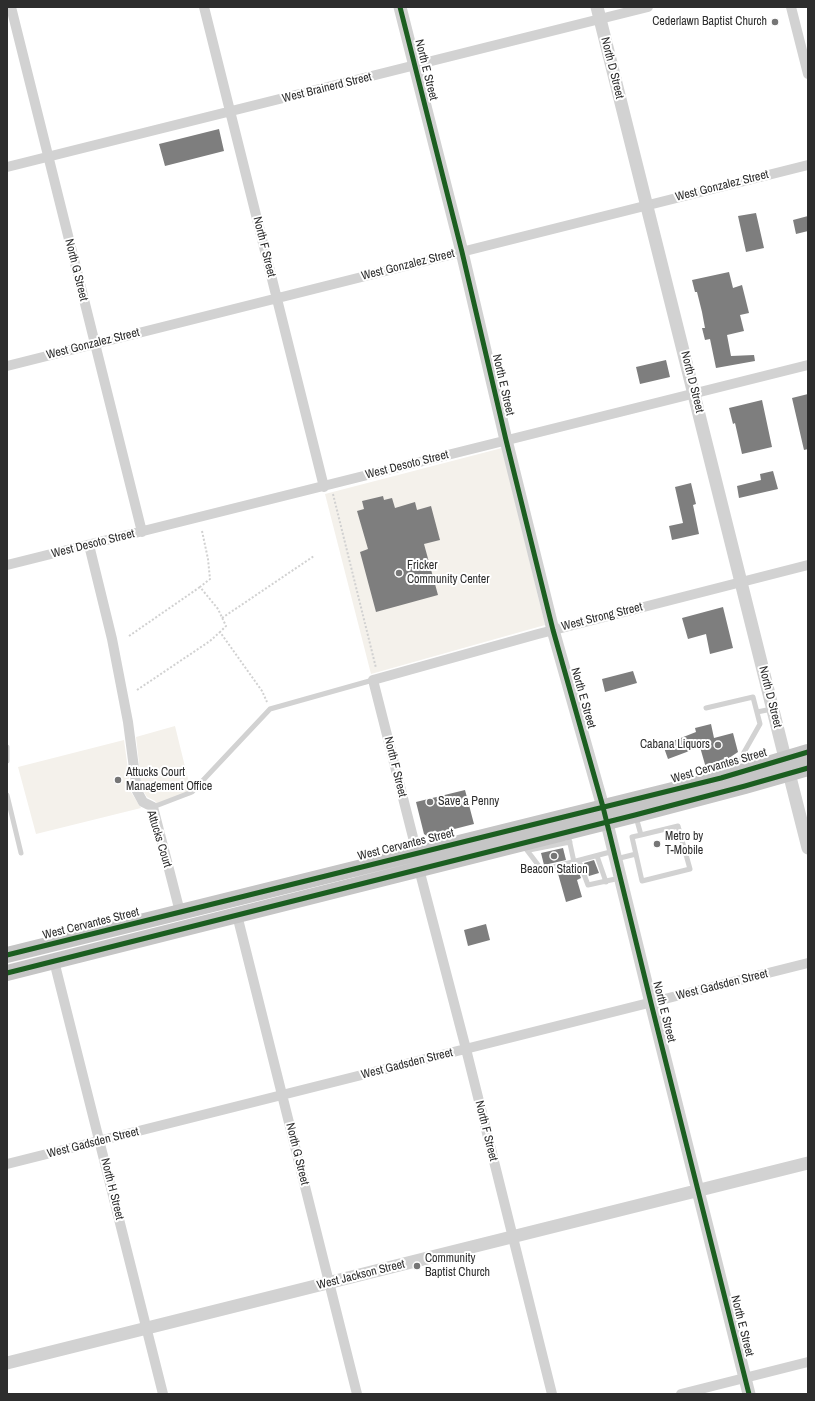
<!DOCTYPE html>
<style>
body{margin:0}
#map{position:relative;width:815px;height:1401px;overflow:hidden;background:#fff;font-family:"Archivo Narrow",sans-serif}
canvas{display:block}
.frame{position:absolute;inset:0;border:8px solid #2d2d2d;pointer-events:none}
</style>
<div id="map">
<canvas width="815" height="1401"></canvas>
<div class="frame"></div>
</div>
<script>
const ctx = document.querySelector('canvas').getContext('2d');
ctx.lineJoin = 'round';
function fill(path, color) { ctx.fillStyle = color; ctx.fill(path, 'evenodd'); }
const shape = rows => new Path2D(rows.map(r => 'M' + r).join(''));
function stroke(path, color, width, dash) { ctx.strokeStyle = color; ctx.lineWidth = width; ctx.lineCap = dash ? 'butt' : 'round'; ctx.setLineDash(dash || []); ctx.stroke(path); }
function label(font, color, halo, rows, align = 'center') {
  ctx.font = font + ' "Archivo Narrow",sans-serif'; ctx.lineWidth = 4; ctx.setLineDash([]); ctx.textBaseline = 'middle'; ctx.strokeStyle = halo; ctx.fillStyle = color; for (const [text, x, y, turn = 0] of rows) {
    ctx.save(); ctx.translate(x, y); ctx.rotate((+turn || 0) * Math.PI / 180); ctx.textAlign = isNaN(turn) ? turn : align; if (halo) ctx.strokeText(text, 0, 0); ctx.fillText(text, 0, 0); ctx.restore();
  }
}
const green = shape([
 [502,448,545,625,371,674,325,494],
 [175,726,192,795,157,804,155,801,147,797,142,789,136,737],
 [124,740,131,792,141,808,36,834,18,767]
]);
const building = shape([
 [219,129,224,151,165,166,159,144],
 [756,213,764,248,746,252,738,216],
 [808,216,808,231,796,234,793,220],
 [729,272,733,288,742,285,749,313,740,315,744,331,727,335,731,356,754,355,755,361,716,368,710,339,705,340,702,328,705,328,702,312,697,292,695,292,692,280],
 [666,360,670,377,640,384,636,367],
 [808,394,808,449,804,450,792,398],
 [762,400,772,447,742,454,735,423,733,424,729,408],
 [773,471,778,489,739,498,737,486,761,480,760,474],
 [691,483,696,504,693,505,699,534,672,540,669,526,683,523,675,487],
 [383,496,384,500,392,498,395,508,415,502,417,510,431,506,440,540,424,544,438,595,376,612,360,552,368,549,357,511,364,509,362,501],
 [723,607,733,648,710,654,706,634,688,639,682,618],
 [633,671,637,683,605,692,602,679],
 [711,724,714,738,733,733,738,752,717,766,706,768,700,747,668,759,663,745,696,732,695,728],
 [465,790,474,824,427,836,424,834,416,802],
 [563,848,566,860,544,865,541,853],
 [594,860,599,873,589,876,584,863],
 [576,865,581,878,577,880,582,897,566,902,557,870],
 [486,924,490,940,468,946,464,930]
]);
const path = shape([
 [333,494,376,668],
 [202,531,208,559,210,579,200,587,218,609,226,626,220,632,262,691,267,702],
 [222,618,314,556],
 [129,636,200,587],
 [137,690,210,641,220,632]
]);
const service = shape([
 [706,708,753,697,760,724,734,770],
 [757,712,772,709],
 [7,747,7,761],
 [7,795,21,853],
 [153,807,192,792,270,709,373,680],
 [636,817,641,835,678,826,690,869,642,881,632,837,641,835],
 [569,839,574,862],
 [523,845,542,870,614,851],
 [529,850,570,842],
 [597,856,606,882],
 [616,859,636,854],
 [579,861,588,885,620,878]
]);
const minor = shape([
 [11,7,142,532],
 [204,7,324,487],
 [791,7,808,74],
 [7,167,648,7],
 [7,366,808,165],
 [89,545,112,639,128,722,137,791,143,802,153,807,180,912],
 [7,565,808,365],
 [417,853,373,680,538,634,808,565],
 [419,869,466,1049,552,1394],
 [237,915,357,1394],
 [54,961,163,1394],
 [7,1164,808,963],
 [681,1394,808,1362]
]);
const tertiary = shape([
 [400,7,462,252,506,440,553,630,603,807,651,1003,749,1394],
 [597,7,785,758],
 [789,773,808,848],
 [7,1363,808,1163]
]);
const primary = shape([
 [7,955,721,778,808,752],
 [7,973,635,815,745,786,808,768]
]);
const cycleway = shape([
 [400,7,462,252,506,440,553,630,603,807,651,1003,749,1394],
 [7,955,721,778,808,752],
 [7,973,635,815,745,786,808,768]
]);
const markers = [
 [775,22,4,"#767676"],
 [399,573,4,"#767676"],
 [718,745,4,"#767676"],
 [118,780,4,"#767676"],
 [430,802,4,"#767676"],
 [657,844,4,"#767676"],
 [554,856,4,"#767676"],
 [417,1266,4,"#767676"]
];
const poiNames = [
 ["Cederlawn Baptist Church",767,22,"right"],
 ["Fricker",407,566],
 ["Community Center",407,580],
 ["Cabana Liquors",710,745,"right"],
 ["Attucks Court",126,773],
 ["Management Office",126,787],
 ["Save a Penny",438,802],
 ["Metro by",665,837],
 ["T-Mobile",665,851],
 ["Beacon Station",554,870,"center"],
 ["Community",425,1259],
 ["Baptist Church",425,1273]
];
const streetNames = [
 ["North D Street",612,68,76],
 ["North E Street",426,70,76],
 ["West Brainerd Street",327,88,-14],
 ["West Gonzalez Street",722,186,-14],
 ["North F Street",264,247,76],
 ["West Gonzalez Street",408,265,-14],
 ["North G Street",76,270,76],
 ["West Gonzalez Street",93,344,-14],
 ["North D Street",692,382,76],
 ["North E Street",503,385,77],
 ["West Desoto Street",407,465,-14],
 ["West Desoto Street",93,544,-14],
 ["West Strong Street",602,617,-14],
 ["North D Street",770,697,76],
 ["North E Street",583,698,74],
 ["West Cervantes Street",719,766,-16],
 ["North F Street",395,767,76],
 ["Attucks Court",159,839,73],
 ["West Cervantes Street",406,845,-14],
 ["West Cervantes Street",91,924,-14],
 ["West Gadsden Street",722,985,-14],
 ["North E Street",664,1012,76],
 ["West Gadsden Street",407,1064,-14],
 ["North F Street",486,1131,76],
 ["West Gadsden Street",93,1143,-14],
 ["North G Street",297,1154,76],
 ["North H Street",112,1189,76],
 ["West Jackson Street",361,1275,-14],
 ["North E Street",742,1326,76]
];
fill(green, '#f4f1eb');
fill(building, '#7e7e7e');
stroke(path, '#d1d1d1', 2, [2, 2]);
stroke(service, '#d2d2d2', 5);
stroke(minor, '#d2d2d2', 10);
stroke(tertiary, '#d2d2d2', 13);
stroke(primary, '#c5c5c5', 16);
stroke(cycleway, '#1b5e20', 5);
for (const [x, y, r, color] of markers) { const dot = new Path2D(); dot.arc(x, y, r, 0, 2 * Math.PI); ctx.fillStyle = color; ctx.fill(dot); stroke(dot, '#fff', 1.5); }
label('12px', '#2d2d2d', '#fff', poiNames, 'left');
label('12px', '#2d2d2d', '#fff', streetNames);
</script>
